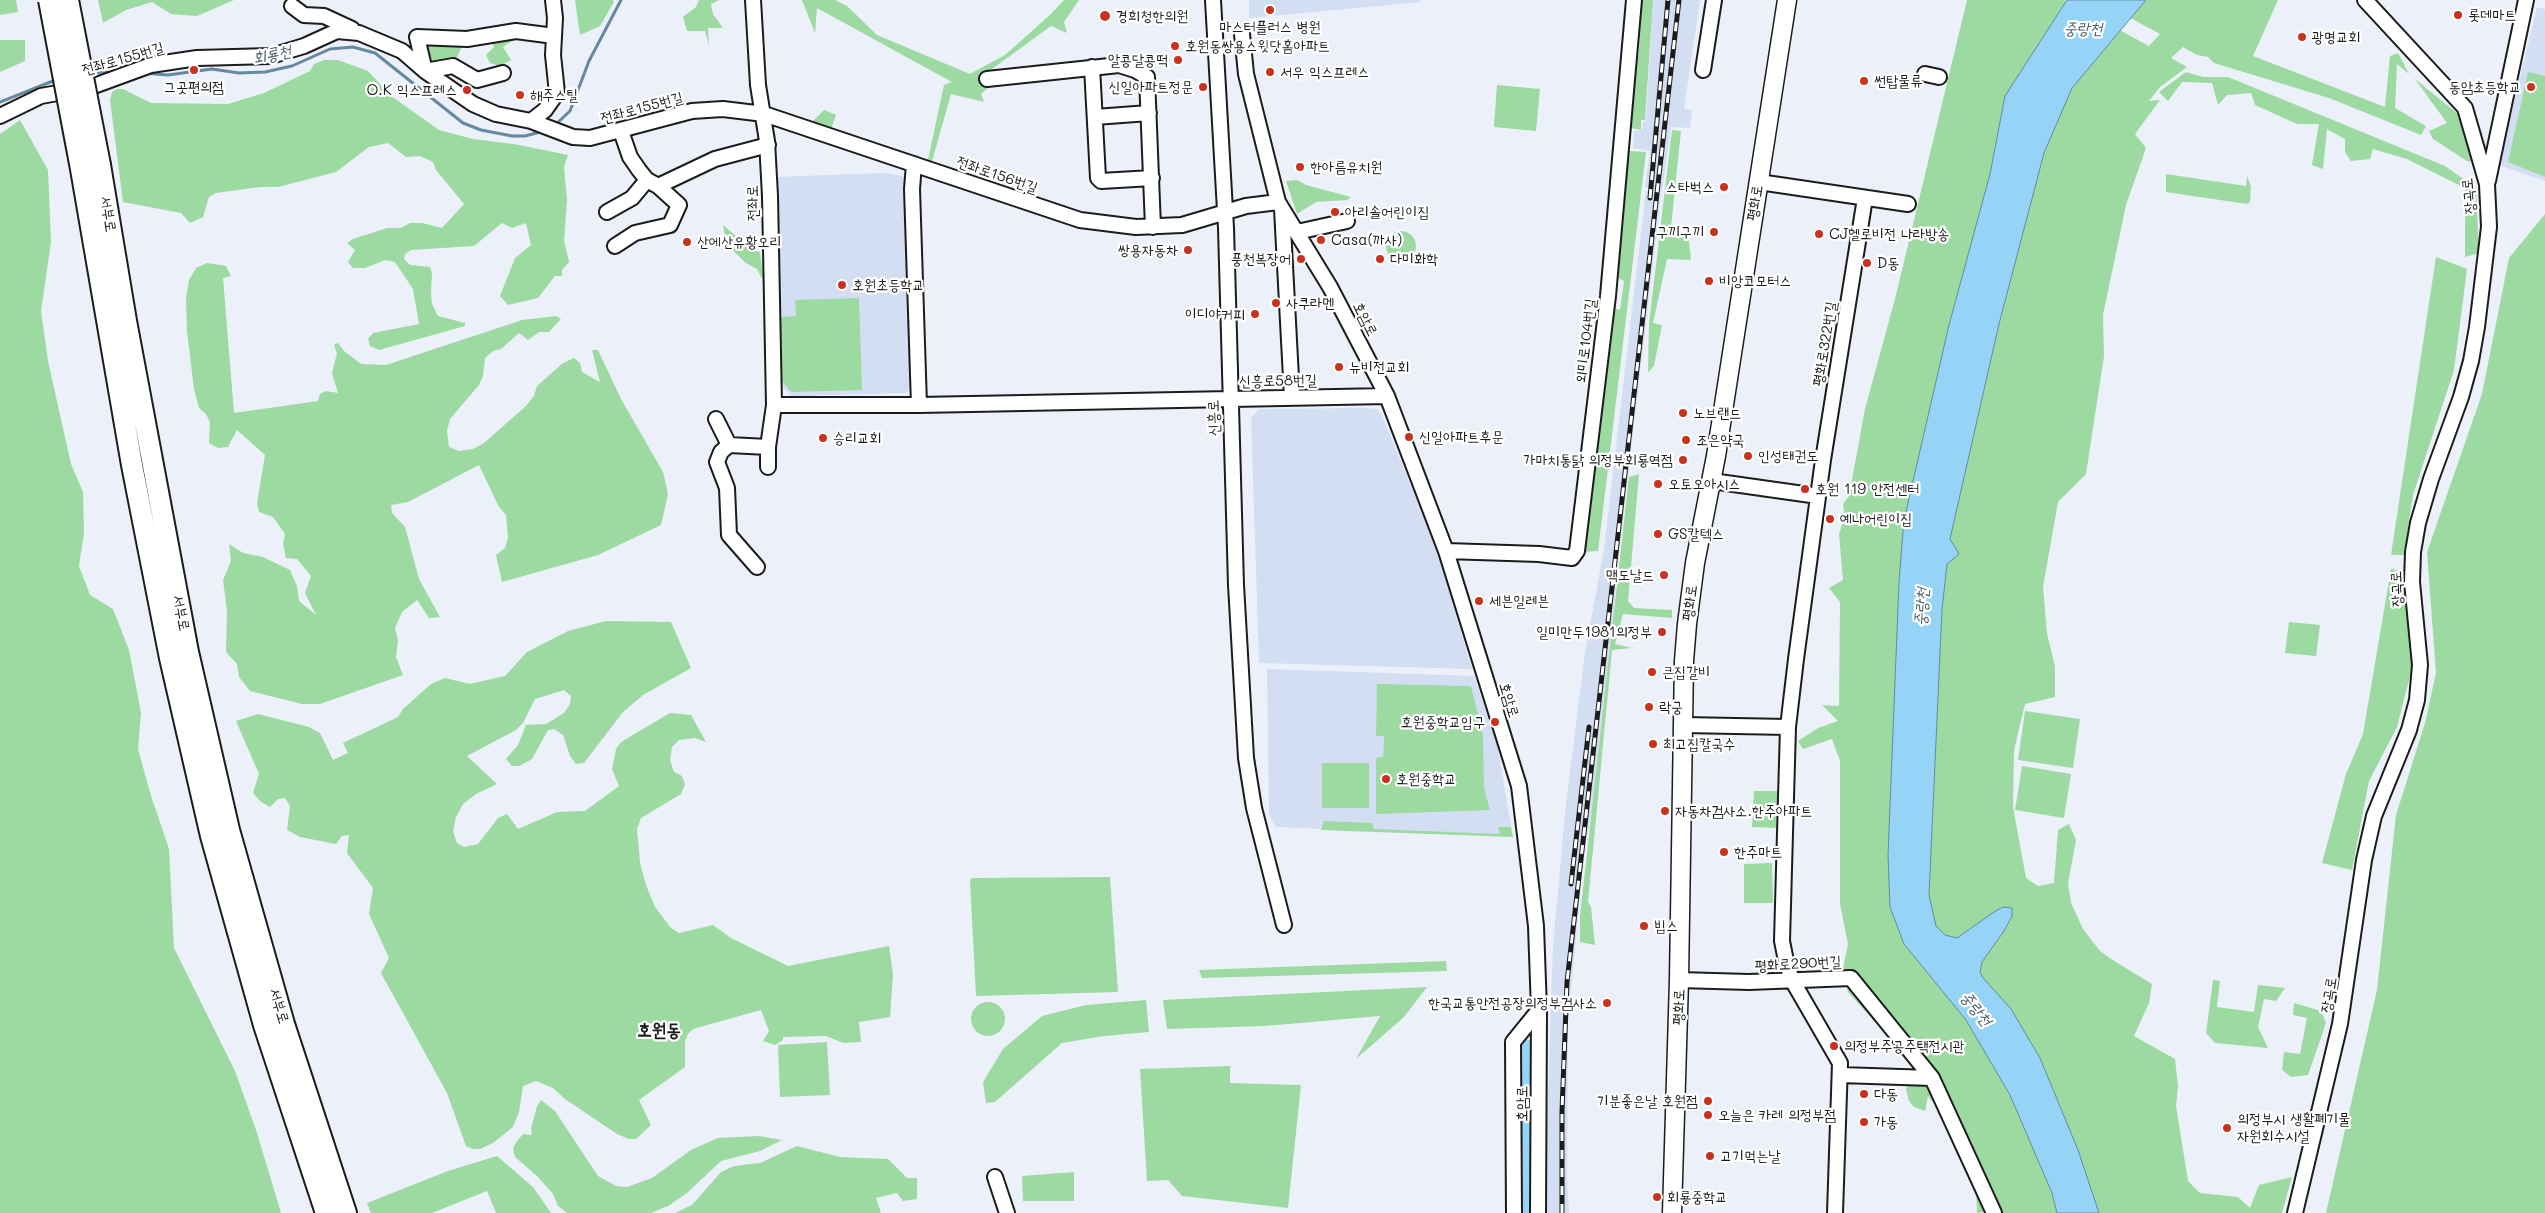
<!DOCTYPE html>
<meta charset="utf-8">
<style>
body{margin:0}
canvas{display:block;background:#ebf0f9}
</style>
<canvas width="2545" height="1213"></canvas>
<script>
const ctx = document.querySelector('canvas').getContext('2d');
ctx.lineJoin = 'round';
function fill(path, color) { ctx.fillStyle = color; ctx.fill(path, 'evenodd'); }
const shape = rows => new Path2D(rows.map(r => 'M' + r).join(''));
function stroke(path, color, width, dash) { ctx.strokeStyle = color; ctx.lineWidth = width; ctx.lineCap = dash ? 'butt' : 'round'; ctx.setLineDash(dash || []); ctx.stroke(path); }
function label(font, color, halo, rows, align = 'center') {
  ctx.font = font + ' Mali,"Poor Story",sans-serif'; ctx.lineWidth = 4.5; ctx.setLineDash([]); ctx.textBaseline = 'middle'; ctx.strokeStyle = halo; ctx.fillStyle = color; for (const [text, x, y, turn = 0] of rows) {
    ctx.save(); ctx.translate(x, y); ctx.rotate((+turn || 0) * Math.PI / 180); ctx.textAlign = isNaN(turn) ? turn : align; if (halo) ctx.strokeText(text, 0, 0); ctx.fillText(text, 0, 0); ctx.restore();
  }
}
const built = shape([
 [1249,0,1421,0,1421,2,1249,18],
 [1653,0,1700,0,1684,109,1692,110,1690,128,1671,127,1662,192,1645,187,1650,151,1633,148,1634,131,1642,130,1643,122,1646,121],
 [2537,7,2545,9,2545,181,2499,165],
 [884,173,906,177,911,385,907,393,791,396,778,382,774,177],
 [1646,191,1661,194,1617,570,1608,696,1597,785,1584,852,1568,1021,1567,1179,1569,1213,1544,1213,1553,946,1566,803,1585,653,1604,549],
 [1368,408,1377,409,1382,415,1436,548,1472,669,1259,663,1251,418,1259,409],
 [1267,669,1474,676,1497,744,1513,837,1276,827,1269,814]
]);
const green = shape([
 [0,0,16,0,18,12,0,15],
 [98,0,234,0,197,16,171,14,152,2,126,10,103,23],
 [575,0,613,0,614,2,600,26,580,35],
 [699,0,719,0,711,4,713,14,723,28,708,28,709,45,705,31,687,31,683,17,696,7],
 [802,0,835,0,847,6,877,35,970,74,1005,55,1051,14,1064,0,1079,0,1064,22,1067,33,1051,26,981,77,994,83,981,94,984,102,951,94,931,165,927,165,944,85,952,82,817,8,815,33],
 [1642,0,1653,0,1645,120,1641,120,1641,130,1631,128,1629,151,1646,152,1598,551,1581,552,1611,334,1611,307,1620,310,1624,281,1613,275,1629,117,1639,51],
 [1967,0,2064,0,2149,46,2160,34,2097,0,2278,0,2253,56,2385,107,2390,56,2398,53,2409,74,2397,64,2395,108,2426,126,2421,135,2329,98,2214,63,2208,57,2197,55,2183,47,2171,58,2187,67,2160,87,2149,101,2160,100,2135,134,2146,148,2126,205,2103,315,2104,356,2086,474,2058,502,2043,587,2047,634,2055,666,2055,697,2025,704,2014,750,2013,807,2026,878,2038,886,2054,883,2058,830,2069,824,2076,840,2068,883,2071,903,2083,929,2100,951,2111,959,2152,984,2149,1003,2134,1036,2175,1059,2178,1086,2176,1106,2188,1181,2200,1193,2238,1197,2250,1208,2259,1185,2292,1177,2282,1213,1999,1213,1997,1209,1977,1213,1975,1156,1928,1096,1925,1111,1914,1107,1909,1101,1906,1089,1912,1081,1913,1064,1848,992,1843,969,1848,944,1840,904,1840,761,1832,739,1803,749,1798,741,1818,728,1838,721,1822,705,1839,706,1840,602,1829,588,1843,580,1839,534,1845,516,1843,504,1849,496,1865,409,1896,295],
 [519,32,515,39,503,47,511,60,500,66,490,63,486,55,494,47,489,37],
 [0,40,25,40,25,61,0,72],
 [420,40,465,40,456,59,440,64,423,58],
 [324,60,338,60,368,71,391,96,439,130,473,139,514,144,568,155,564,167,567,200,564,241,569,262,562,270,562,276,555,276,538,298,508,305,500,296,515,258,531,245,526,223,512,228,502,223,474,246,411,250,405,254,404,259,410,265,430,267,432,273,431,293,432,304,438,316,465,323,465,326,379,350,370,346,368,339,373,333,419,324,413,289,395,262,385,260,365,268,353,268,348,262,355,250,347,243,353,239,387,228,401,228,410,223,422,223,442,228,464,204,436,170,433,162,420,156,406,157,388,143,369,147,336,172,278,187,260,187,216,193,209,197,203,217,190,223,181,213,123,202,110,100,112,92,117,89,123,89,151,103,228,104,264,93,310,71,314,64],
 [2186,72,2203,77,2228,77,2445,166,2476,188,2479,253,2465,257,2465,188,2407,159,2373,149,2370,159,2351,161,2345,152,2345,139,2327,129,2323,169,2312,165,2319,124,2297,124,2255,105,2251,93,2227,95,2218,105,2212,83,2182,82,2168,101,2159,92],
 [2528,72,2545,76,2545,177,2508,162],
 [2415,79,2458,114,2474,162,2467,161,2433,139,2429,131,2447,123],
 [1497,85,1540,89,1536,131,1494,127],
 [824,110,836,115,831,129,823,129,811,123],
 [20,120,48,170,51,242,41,311,48,361,71,464,83,492,84,533,79,566,90,595,113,609,129,650,141,713,138,749,151,796,169,849,174,948,235,1071,257,1133,281,1213,0,1213,0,134],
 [1672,130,1681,131,1671,227,1689,241,1691,260,1667,259,1653,323,1662,325,1654,366,1648,372,1649,324],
 [2166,174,2246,186,2247,176,2251,187,2250,202,2247,204,2166,192],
 [1297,180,1306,185,1351,197,1347,200,1316,202,1297,214,1286,181],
 [2545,214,2545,1213,2326,1213,2377,990,2396,815,2425,723,2436,673,2427,552,2482,394,2509,258],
 [723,225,752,250,760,252,764,282,757,269,746,263,726,244],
 '1386 246a15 15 0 1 1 30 0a15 15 0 1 1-30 0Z',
 [2436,257,2467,269,2454,370,2413,495,2404,555,2391,555],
 [207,263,226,266,231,276,223,278,234,413,318,401,320,394,326,391,338,393,332,373,337,353,334,345,338,343,344,351,361,364,386,365,522,320,556,316,561,319,549,332,539,332,528,340,519,333,501,349,493,351,485,358,483,376,479,385,450,419,447,431,449,447,459,451,473,449,484,443,526,406,534,396,537,386,563,363,574,358,580,363,582,372,600,382,592,350,598,350,621,399,663,472,668,494,661,525,598,555,502,582,496,555,505,548,508,538,506,515,499,507,479,465,408,502,391,505,392,513,405,527,419,579,440,617,429,618,417,600,402,612,395,628,398,641,396,657,403,675,320,704,302,704,250,691,239,677,237,664,226,652,227,611,223,580,231,561,229,544,243,553,263,557,290,570,297,586,299,601,316,615,305,593,311,576,297,559,286,558,283,543,285,534,273,517,259,512,257,503,265,455,237,430,228,447,218,448,209,443,210,422,206,414,199,408,194,389,187,331,186,299,189,280,196,268],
 [859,298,862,390,791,392,782,381,780,317,796,316,795,300],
 [1639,474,1628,601,1634,608,1672,610,1672,618,1623,614,1615,644,1632,648,1612,650,1588,902,1591,907,1595,945,1580,942,1580,916,1629,477],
 [2391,569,2402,571,2413,664,2397,727,2369,781,2352,870,2322,863,2346,774,2363,734],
 [606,621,671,622,691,668,643,695,623,712,584,763,576,764,570,756,563,735,554,729,548,730,532,759,519,766,512,766,506,759,518,745,526,725,546,724,564,713,570,704,571,696,564,690,535,699,523,723,516,730,467,756,497,784,476,794,463,804,456,817,453,831,457,843,464,847,478,844,498,818,507,814,518,829,557,812,585,811,619,786,612,769,616,749,621,742,670,713,691,715,706,742,695,738,679,740,672,747,670,760,674,772,682,776,685,784,681,794,641,818,637,829,640,863,646,885,655,907,671,928,679,933,713,925,731,938,788,966,889,946,893,974,890,1017,859,1022,861,1042,843,1043,826,1036,783,1037,783,1040,775,1045,763,1041,769,1031,761,1010,693,1029,688,1034,685,1041,685,1067,639,1100,651,1125,636,1139,629,1139,617,1134,565,1099,553,1088,536,1081,523,1086,519,1112,513,1127,493,1143,480,1149,473,1149,466,1146,447,1093,381,973,389,958,369,914,373,888,347,853,349,835,342,836,336,844,300,837,287,830,290,806,285,798,278,799,270,807,261,802,253,793,259,774,236,721,258,714,309,727,320,733,333,760,348,753,343,743,398,717,403,709,431,684,445,678,470,684,505,676,527,652,568,631],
 [2289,622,2320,625,2316,656,2285,653],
 [1377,684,1471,686,1483,735,1484,788,1490,810,1376,814,1376,758,1383,757,1384,739,1384,736,1376,736],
 [2025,711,2080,719,2073,768,2018,760],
 [1322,763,1369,763,1369,808,1322,808],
 [2022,766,2071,774,2064,818,2015,810],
 [1754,791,1778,791,1776,828,1752,827],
 [1324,821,1372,823,1374,829,1500,834,1498,827,1511,827,1513,837,1321,830],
 [1772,863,1773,903,1744,903,1744,864],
 [1110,877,1118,992,976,996,970,880,972,878],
 [1446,961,1447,971,1202,978,1199,970],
 [2213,980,2220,981,2217,1007,2254,1012,2258,985,2285,988,2276,1001,2264,999,2258,1027,2268,1048,2215,1043,2206,1033],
 [1427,987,1404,1017,1356,1059,1380,1016,1265,1026,1167,1029,1163,1000],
 [1146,1000,1149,1032,1104,1036,1062,1043,995,1102,986,1103,983,1082,1003,1049,1042,1016,1086,1005],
 '971 1019a17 17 0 1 1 34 0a17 17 0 1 1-34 0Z',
 [2294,1003,2321,1011,2326,1023,2308,1075,2291,1077,2282,1070,2284,1052,2300,1054,2307,1018,2293,1015],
 [827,1042,830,1095,780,1097,778,1045],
 [1230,1066,1230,1083,1301,1085,1288,1208,1182,1196,1168,1180,1147,1181,1140,1069],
 [541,1100,555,1111,598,1176,616,1186,627,1187,652,1178,691,1150,718,1138,759,1136,782,1140,760,1151,721,1161,687,1193,668,1206,651,1213,567,1213,558,1206,553,1194,537,1176,515,1157,513,1148,517,1141,523,1134,532,1135,531,1129,537,1106],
 [797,1146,840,1157,888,1159,907,1178,917,1178,917,1199,903,1201,897,1193,876,1198,881,1213,675,1213,692,1205,721,1172,734,1166,760,1163],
 [497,1156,533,1187,551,1213,496,1213,487,1191,432,1213,371,1213,367,1203,448,1171],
 [1074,1172,1074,1201,1023,1201,1022,1176]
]);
const water = shape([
 [2067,0,2146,0,2072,88,2044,153,1999,324,1950,539,1959,554,1947,564,1942,609,1929,895,1936,926,1945,935,1957,938,1994,912,2003,907,2012,908,2012,916,2004,931,1982,962,1980,972,1983,978,2011,1009,2040,1058,2078,1150,2099,1213,2057,1213,2052,1193,2010,1095,1966,1020,1904,944,1890,907,1888,855,1899,582,1903,531,1907,507,1949,325,1990,174,2005,96,2067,0]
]);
const stream = shape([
 [89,73,117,71],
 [143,73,168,75,212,69,239,73,265,72,292,66,330,49,353,47,375,53,463,123,481,130,512,136,525,136,544,131],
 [0,102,58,79],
 [554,126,570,111,589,61,621,0]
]);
const river = shape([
 [1524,1048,1524,1213]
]);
const minor = shape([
 [753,0,758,85,767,141,770,196,774,405,768,447,768,467],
 [1213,0,1226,228,1236,585,1246,758,1254,808,1284,925],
 [292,6,304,15,324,16,352,29],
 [1242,34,1246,74,1278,202,1330,287,1387,396,1446,551,1519,786,1536,926,1539,1010,1538,1213],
 [1092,67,1098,178,1101,181,1152,178],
 [1703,70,1714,0],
 [503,73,477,80,453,66,425,71,417,37,467,39,516,31,554,36],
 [1925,74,1939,77],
 [987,79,1119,65,1135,70,1147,77,1153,227],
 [0,116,41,96,91,87,151,65,197,58,271,56,304,46,337,31,359,33,402,51,425,71,473,104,496,114,531,121,573,137,590,138,692,111,723,109,764,114,1080,220,1136,227,1182,225,1246,206,1278,202],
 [1095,117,1149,113],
 [531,121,545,110,557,93,553,55,555,18,553,0],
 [914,164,912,189,919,405,1387,396],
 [2488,181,2526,0],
 [1759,182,1908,204],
 [658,186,715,159,768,145],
 [1282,209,1292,397],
 [607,212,632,198,647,180],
 [1297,232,1347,221],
 [615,246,635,233,670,225,679,205,658,186,647,180,639,170,630,157,621,131],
 [774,405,919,405],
 [716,419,729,445],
 [1712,481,1818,496],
 [1446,551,1539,554,1572,558,1577,551,1608,296,1634,0],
 [757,567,729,535,727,488,717,462,721,452,729,445,768,447],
 [1683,725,1788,727],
 [1679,980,1749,982,1851,978,1932,1078,1994,1213],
 [1840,1075,1932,1078],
 [995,1177,1007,1213],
 [1514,1213,1513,1042,1539,1010],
 [1835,1213,1840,1063,1792,980,1786,961,1782,941,1785,833,1788,727,1796,659,1823,460,1865,198],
 [2295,1213,2340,1024,2364,860,2374,816,2409,730,2417,700,2420,665,2412,582,2413,552,2418,523,2431,479,2461,397,2471,361,2477,327,2489,227,2487,184,2465,108,2365,0]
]);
const major = shape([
 [1672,1213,1679,980,1684,661,1687,624,1695,563,1716,456,1787,0]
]);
const highway = shape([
 [100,165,126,321,188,652,229,830,284,1024,346,1213],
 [81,169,132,465,170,658,211,836,264,1025,326,1213]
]);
const rail = shape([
 [1650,198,1668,0],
 [1571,884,1589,727],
 [1562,1213,1562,1111,1567,982,1679,0]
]);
const highwayBridge = shape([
 [49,0,81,169],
 [68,0,100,165]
]);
const markers = [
 [1270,10,5,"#c8321e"],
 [2458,15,5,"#c8321e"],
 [1105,16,6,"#c8321e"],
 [2302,37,5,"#c8321e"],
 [1175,46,5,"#c8321e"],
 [1178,60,5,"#c8321e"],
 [194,70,5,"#c8321e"],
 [1270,72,5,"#c8321e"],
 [1864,81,5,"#c8321e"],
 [1203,87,5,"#c8321e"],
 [2531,87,5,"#c8321e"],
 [467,90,5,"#c8321e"],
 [520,95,5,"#c8321e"],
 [1300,167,5,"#c8321e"],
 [1724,187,5,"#c8321e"],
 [1335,212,5,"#c8321e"],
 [1714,232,5,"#c8321e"],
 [1819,234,5,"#c8321e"],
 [1321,240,5,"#c8321e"],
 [687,242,5,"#c8321e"],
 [1188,250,5,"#c8321e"],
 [1301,259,5,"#c8321e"],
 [1380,259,5,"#c8321e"],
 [1867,263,5,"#c8321e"],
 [1709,281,5,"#c8321e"],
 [842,285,5,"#c8321e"],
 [1276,303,5,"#c8321e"],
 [1255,314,5,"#c8321e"],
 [1339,367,5,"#c8321e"],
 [1683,413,5,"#c8321e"],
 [1409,437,5,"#c8321e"],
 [823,438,5,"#c8321e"],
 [1686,440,5,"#c8321e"],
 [1748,456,5,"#c8321e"],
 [1683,460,5,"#c8321e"],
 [1658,484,5,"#c8321e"],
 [1805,489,5,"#c8321e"],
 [1830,519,5,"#c8321e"],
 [1658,534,5,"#c8321e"],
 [1664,575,5,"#c8321e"],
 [1479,601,5,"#c8321e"],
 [1662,632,5,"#c8321e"],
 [1652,672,5,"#c8321e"],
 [1649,707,5,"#c8321e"],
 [1495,722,5,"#c8321e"],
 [1653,744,5,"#c8321e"],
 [1386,779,5,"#c8321e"],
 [1665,811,5,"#c8321e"],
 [1724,852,5,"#c8321e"],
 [1644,926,5,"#c8321e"],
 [1607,1003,5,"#c8321e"],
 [1834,1046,5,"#c8321e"],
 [1864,1094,5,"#c8321e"],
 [1708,1101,5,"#c8321e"],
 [1708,1115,5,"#c8321e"],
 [1864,1122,5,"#c8321e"],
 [2227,1128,5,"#c8321e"],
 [1710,1156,5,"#c8321e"],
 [1657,1197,5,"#c8321e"]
];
const poiNames = [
 ["롯데마트",2468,15],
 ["경희청한의원",1116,16],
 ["마스터플러스 병원",1270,27,"center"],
 ["광명교회",2312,37],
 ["호원동쌍용스윗닷홈아파트",1185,46],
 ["알콩달콩떡",1168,60,"right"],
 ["서우 익스프레스",1280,72],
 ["썬탑물류",1874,81],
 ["그곳편의점",194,87,"center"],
 ["신일아파트정문",1193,87,"right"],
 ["동암초등학교",2521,87,"right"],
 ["O.K 익스프레스",457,90,"right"],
 ["해주스틸",530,95],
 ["한아름유치원",1310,167],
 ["스타벅스",1714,187,"right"],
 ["아리솔어린이집",1345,212],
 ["구끼구끼",1704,232,"right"],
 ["CJ헬로비전 나라방송",1829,234],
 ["Casa(까사)",1331,240],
 ["산에산유황오리",697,242],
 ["쌍용자동차",1178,250,"right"],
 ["풍천복장어",1291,259,"right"],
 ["다미화학",1390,259],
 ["D동",1877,263],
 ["비앙코모터스",1719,281],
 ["호원초등학교",852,285],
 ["사쿠라멘",1286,303],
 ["이디야커피",1245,314,"right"],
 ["뉴비전교회",1349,367],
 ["노브랜드",1693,413],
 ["신일아파트후문",1419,437],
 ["승리교회",833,438],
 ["조은약국",1696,440],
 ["인성태권도",1758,456],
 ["가마치통닭 의정부회룡역점",1673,460,"right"],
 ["오토오아시스",1668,484],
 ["호원 119 안전센터",1815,489],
 ["예나어린이집",1840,519],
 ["GS칼텍스",1668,534],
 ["맥도날드",1654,575,"right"],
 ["세븐일레븐",1489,601],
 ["일미만두1981의정부",1652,632,"right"],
 ["큰집갈비",1662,672],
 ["락궁",1659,707],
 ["호원중학교입구",1485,722,"right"],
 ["최고집칼국수",1663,744],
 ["호원중학교",1396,779],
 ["자동차검사소.한주아파트",1675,811],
 ["한주마트",1734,852],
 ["빕스",1654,926],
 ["한국교통안전공장의정부검사소",1597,1003,"right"],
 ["의정부주공주택전시관",1844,1046],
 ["다동",1874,1094],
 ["기분좋은날 호원점",1698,1101,"right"],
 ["오늘은 카레 의정부점",1718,1115],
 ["의정부시 생활폐기물",2237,1119],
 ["자원회수시설",2237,1136],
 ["가동",1874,1122],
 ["고기먹는날",1720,1156],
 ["회룡중학교",1667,1197]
];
const streetNames = [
 ["전좌로155번길",123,59,-16],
 ["전좌로155번길",642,108,-15],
 ["전좌로156번길",997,175,19],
 ["장곡로",2469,196,-96],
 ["전좌로",753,203,-91],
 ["평화로",1755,203,-81],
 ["서부로",108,214,81],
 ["호암로",1365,319,63],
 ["외미로104번길",1586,341,-83],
 ["평화로322번길",1825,344,-81],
 ["신흥로58번길",1278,381,-1],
 ["신흥로",1214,418,-92],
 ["장곡로",2397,589,-93],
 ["평화로",1690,603,-83],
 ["서부로",181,613,79],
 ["호암로",1509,700,73],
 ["평화로290번길",1798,964,-3],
 ["장곡로",2329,995,-81],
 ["서부로",279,1006,73],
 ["평화로",1679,1007,-88],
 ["호암로",1522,1104,-90]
];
const waterNames = [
 ["중랑천",2083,29],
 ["회룡천",272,55,-12],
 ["중랑천",1922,607,-86],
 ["중랑천",1976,1009,51]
];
const quarterNames = [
 ["호원동",659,1030]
];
fill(built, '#d4def2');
fill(green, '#9ddaa1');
fill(water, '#95d4f6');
stroke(water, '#658a9f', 1);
stroke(stream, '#658a9f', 3);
stroke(river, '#95d4f6', 19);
stroke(minor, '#1c1c1c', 18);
stroke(major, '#1c1c1c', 21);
stroke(highway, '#1c1c1c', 24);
stroke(minor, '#fff', 14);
stroke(major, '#fff', 18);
stroke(highway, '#fff', 20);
stroke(rail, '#1c1c1c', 5);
stroke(rail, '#fff', 3, [9]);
stroke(highwayBridge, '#1c1c1c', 24, []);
stroke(highwayBridge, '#fff', 20);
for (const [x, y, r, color] of markers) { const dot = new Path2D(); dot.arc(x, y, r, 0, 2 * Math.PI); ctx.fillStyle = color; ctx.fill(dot); stroke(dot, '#fff', 2); }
label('15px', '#1c1c1c', '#fff', poiNames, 'left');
label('15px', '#1c1c1c', '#fff', streetNames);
label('italic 16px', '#465c68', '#fff', waterNames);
label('bold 18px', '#1c1c1c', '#fff', quarterNames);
</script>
